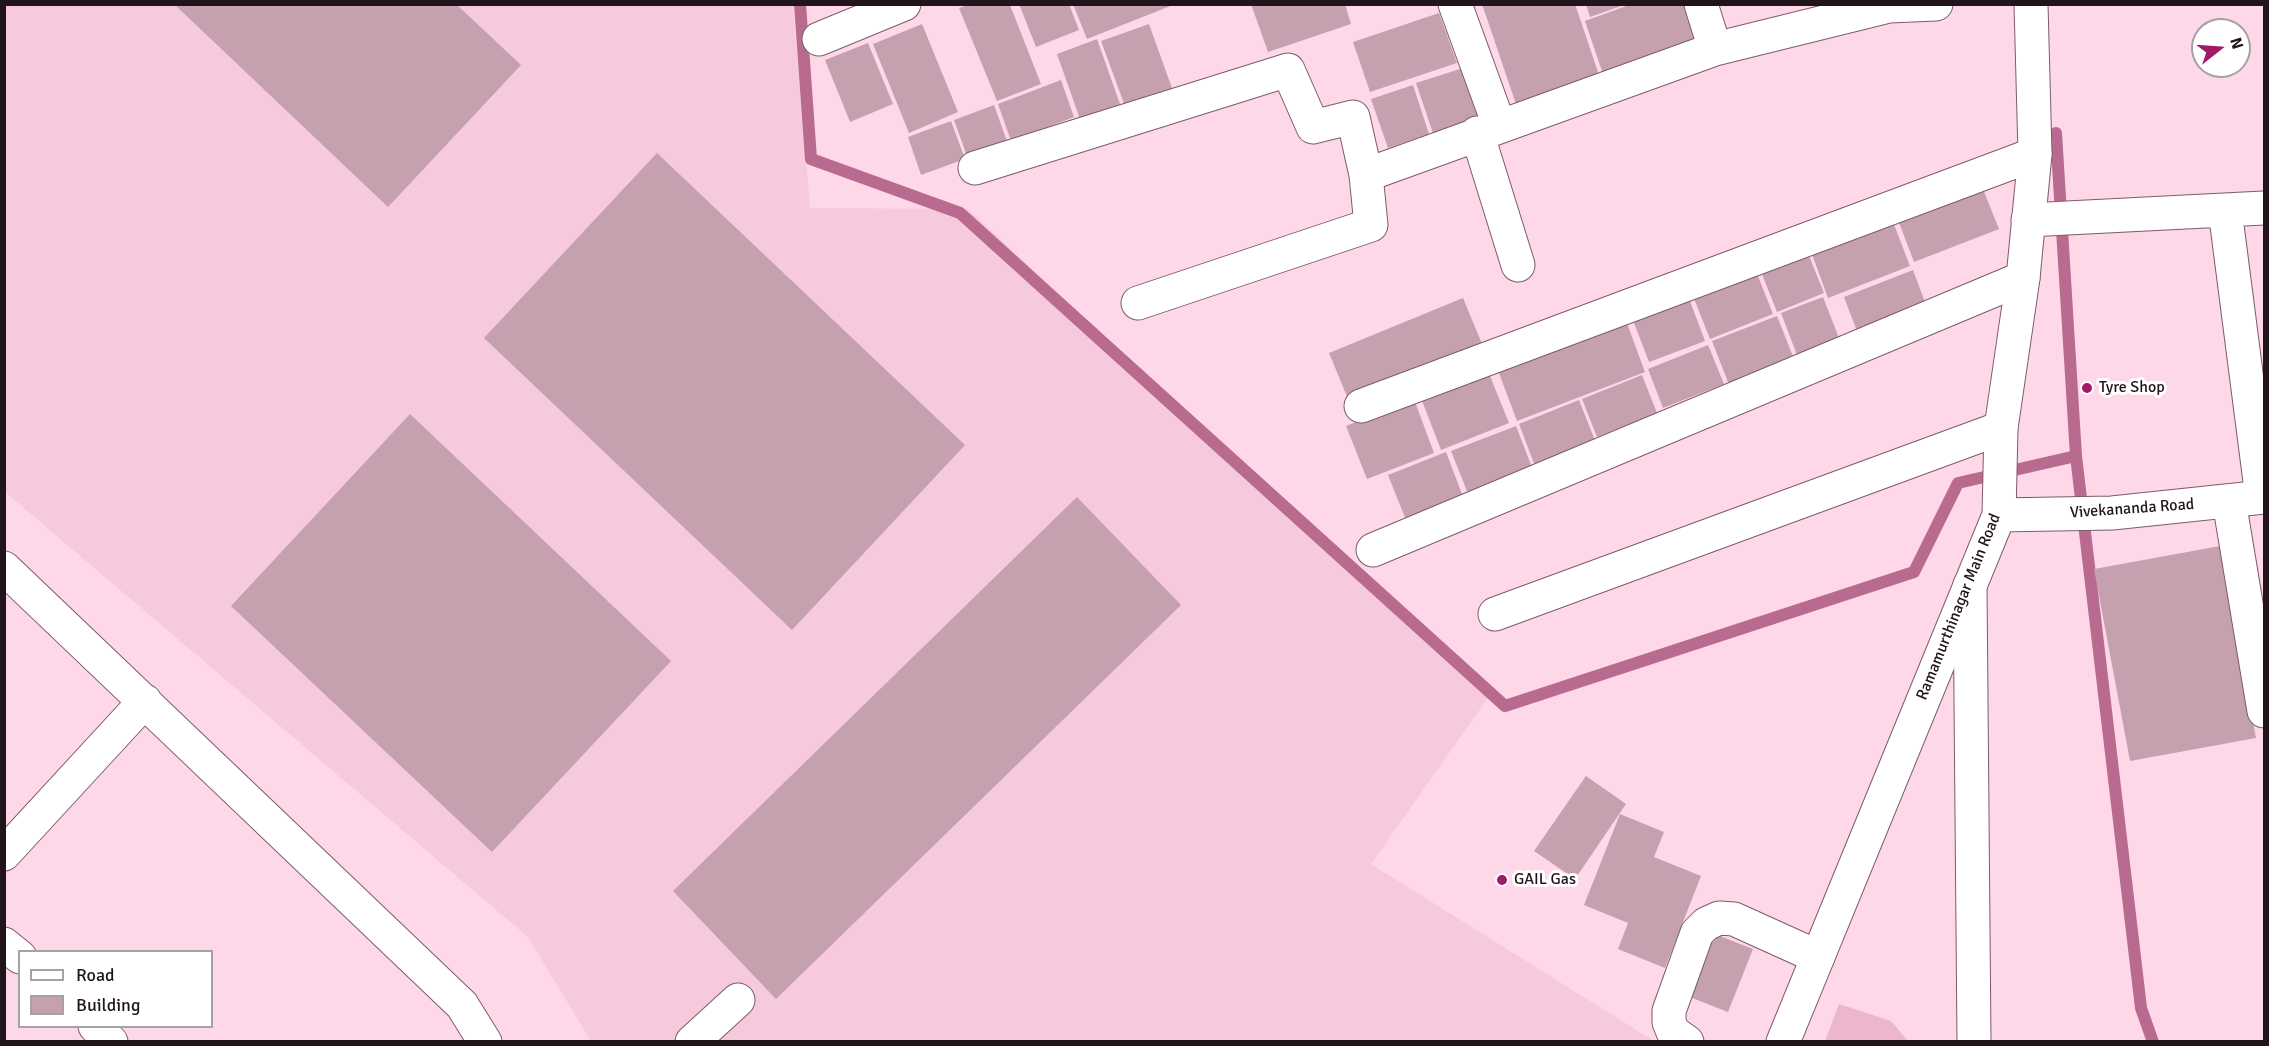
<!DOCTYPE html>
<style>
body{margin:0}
#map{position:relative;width:2269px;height:1046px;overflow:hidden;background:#fed8e8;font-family:Signika,sans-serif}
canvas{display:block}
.frame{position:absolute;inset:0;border:6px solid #21141a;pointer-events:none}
.legend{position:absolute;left:18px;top:950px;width:195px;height:78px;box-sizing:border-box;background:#fff;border:2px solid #a6a1a3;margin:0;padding:8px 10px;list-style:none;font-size:18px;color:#21141a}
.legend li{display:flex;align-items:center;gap:12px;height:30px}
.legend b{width:30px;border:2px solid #a6a1a3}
.north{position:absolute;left:2191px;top:18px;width:60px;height:60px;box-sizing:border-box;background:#fff;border:2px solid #a6a1a3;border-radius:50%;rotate:73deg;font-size:16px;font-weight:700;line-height:24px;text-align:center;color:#21141a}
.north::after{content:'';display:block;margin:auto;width:21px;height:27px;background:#a11a68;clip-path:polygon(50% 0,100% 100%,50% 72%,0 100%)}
</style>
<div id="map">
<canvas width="2269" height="1046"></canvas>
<div class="frame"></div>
<ul class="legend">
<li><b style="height:8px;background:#fff"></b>Road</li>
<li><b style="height:16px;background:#c5a1b0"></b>Building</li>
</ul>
<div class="north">N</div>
</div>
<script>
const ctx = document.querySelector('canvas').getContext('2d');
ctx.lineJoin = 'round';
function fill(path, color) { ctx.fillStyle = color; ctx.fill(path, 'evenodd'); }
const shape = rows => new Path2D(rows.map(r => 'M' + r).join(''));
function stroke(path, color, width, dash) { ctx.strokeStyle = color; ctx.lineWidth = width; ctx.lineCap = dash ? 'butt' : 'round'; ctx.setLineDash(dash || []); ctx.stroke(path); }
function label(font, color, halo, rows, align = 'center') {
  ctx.font = font + ' Signika,sans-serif'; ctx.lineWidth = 6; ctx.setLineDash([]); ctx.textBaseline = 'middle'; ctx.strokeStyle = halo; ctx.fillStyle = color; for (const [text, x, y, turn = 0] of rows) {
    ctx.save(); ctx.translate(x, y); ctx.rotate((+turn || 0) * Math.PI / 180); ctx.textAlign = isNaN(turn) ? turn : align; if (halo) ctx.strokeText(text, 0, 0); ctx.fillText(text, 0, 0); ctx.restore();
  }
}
const built = shape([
 [5,5,793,5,810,208,968,209,1488,698,1371,864,1654,1041,591,1041,528,937,5,492]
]);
const green = shape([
 [1839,1004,1891,1021,1908,1041,1825,1041]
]);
const stream = shape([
 [800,4,811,159,960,213,1505,706,1914,572,1958,483,2076,456],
 [2056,133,2076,456,2141,1008,2153,1042]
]);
const building = shape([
 [174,4,456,4,521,65,388,207],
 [1019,4,1069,4,1079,30,1036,47],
 [1073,4,1173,4,1173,5,1087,39],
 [1251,4,1345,4,1351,24,1268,52],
 [1482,4,1575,4,1601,81,1518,110],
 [1586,4,1624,4,1624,5,1590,17],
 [1632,4,1693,4,1707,45,1605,80,1585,21],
 [969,5,1010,5,1041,84,997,101,959,8],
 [1439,13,1457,63,1370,92,1353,42],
 [922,24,958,112,909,133,873,44],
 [1149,24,1173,91,1126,109,1101,41],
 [1097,39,1121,107,1081,122,1057,54],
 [868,43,893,104,850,122,825,60],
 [1463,68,1482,122,1435,139,1416,83],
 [1061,80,1074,117,1011,141,998,104],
 [1413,85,1429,134,1388,148,1371,99],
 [994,105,1008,144,968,159,954,120],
 [951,121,965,159,921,175,908,137],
 [657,153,965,445,792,630,484,338],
 [1979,179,1999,229,1914,262,1895,212],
 [1890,214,1910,266,1828,298,1809,246],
 [1805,246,1824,293,1777,312,1758,264],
 [1754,266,1773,314,1710,339,1691,291],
 [1913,270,1929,313,1860,339,1844,297],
 [1687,293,1705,341,1649,362,1631,315],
 [1823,297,1839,338,1797,355,1781,313],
 [1463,298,1485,351,1351,406,1329,353],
 [1777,316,1796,364,1731,390,1712,341],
 [1625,318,1645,372,1517,421,1497,368],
 [1708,345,1724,384,1663,408,1648,369],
 [1488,371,1509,423,1441,450,1421,398],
 [1642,375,1657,413,1597,437,1582,399],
 [1414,399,1434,453,1367,479,1346,426],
 [1579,400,1596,443,1535,466,1519,424],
 [410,414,671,661,492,852,231,606],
 [1516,426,1533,470,1469,496,1451,451],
 [1446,452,1465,502,1408,525,1388,475],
 [1077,497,1181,605,776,999,673,891],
 [2220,546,2256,738,2130,761,2094,569],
 [1586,776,1626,804,1575,879,1534,851],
 [1620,814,1664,832,1654,857,1701,876,1665,968,1618,949,1628,923,1584,905],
 [1707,931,1753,949,1728,1012,1682,994]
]);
const minor = shape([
 [1455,4,1499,125],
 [1701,4,1715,49],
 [819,39,904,4],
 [1477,133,1518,265],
 [975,168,1288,70,1313,127,1353,117,1366,175,1715,49,1889,6,1936,4],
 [2225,210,2262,497],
 [2028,220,2264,208],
 [1138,303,1371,225,1366,175],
 [1361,406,2035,154],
 [2229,501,2264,711],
 [1999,515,2112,513,2264,497],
 [1373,550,2023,278],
 [4,568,462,1005,485,1042],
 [1970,585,1974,1042],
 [1495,614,2001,428],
 [4,854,145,701],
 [4,944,20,957],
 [95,1026,111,1042],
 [692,1042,738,1000],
 [1687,1042,1673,1032,1669,1022,1669,1011,1697,933,1706,924,1719,918,1734,919,1818,957]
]);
const major = shape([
 [1783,1042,1999,515,2001,428,2023,278,2035,154,2031,4]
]);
const markers = [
 [2087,388,6,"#a11a68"],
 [1502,880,6,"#a11a68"]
];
const poiNames = [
 ["Tyre Shop",2099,388],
 ["GAIL Gas",1514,880]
];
const streetNames = [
 ["Vivekananda Road",2132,509,-4],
 ["Ramamurthinagar Main Road",1959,607,-68]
];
fill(built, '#f6c9dc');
fill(green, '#ecb6cd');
stroke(stream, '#b86b8e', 12);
fill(building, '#c5a1b0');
stroke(minor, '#7c5c69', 35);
stroke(major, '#7c5c69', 35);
stroke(minor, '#fff', 33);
stroke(major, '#fff', 33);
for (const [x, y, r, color] of markers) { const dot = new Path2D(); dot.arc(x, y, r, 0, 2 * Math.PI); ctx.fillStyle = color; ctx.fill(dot); stroke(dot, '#fff', 2); }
label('16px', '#21141a', '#fff', poiNames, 'left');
label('16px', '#21141a', '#fff', streetNames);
</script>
